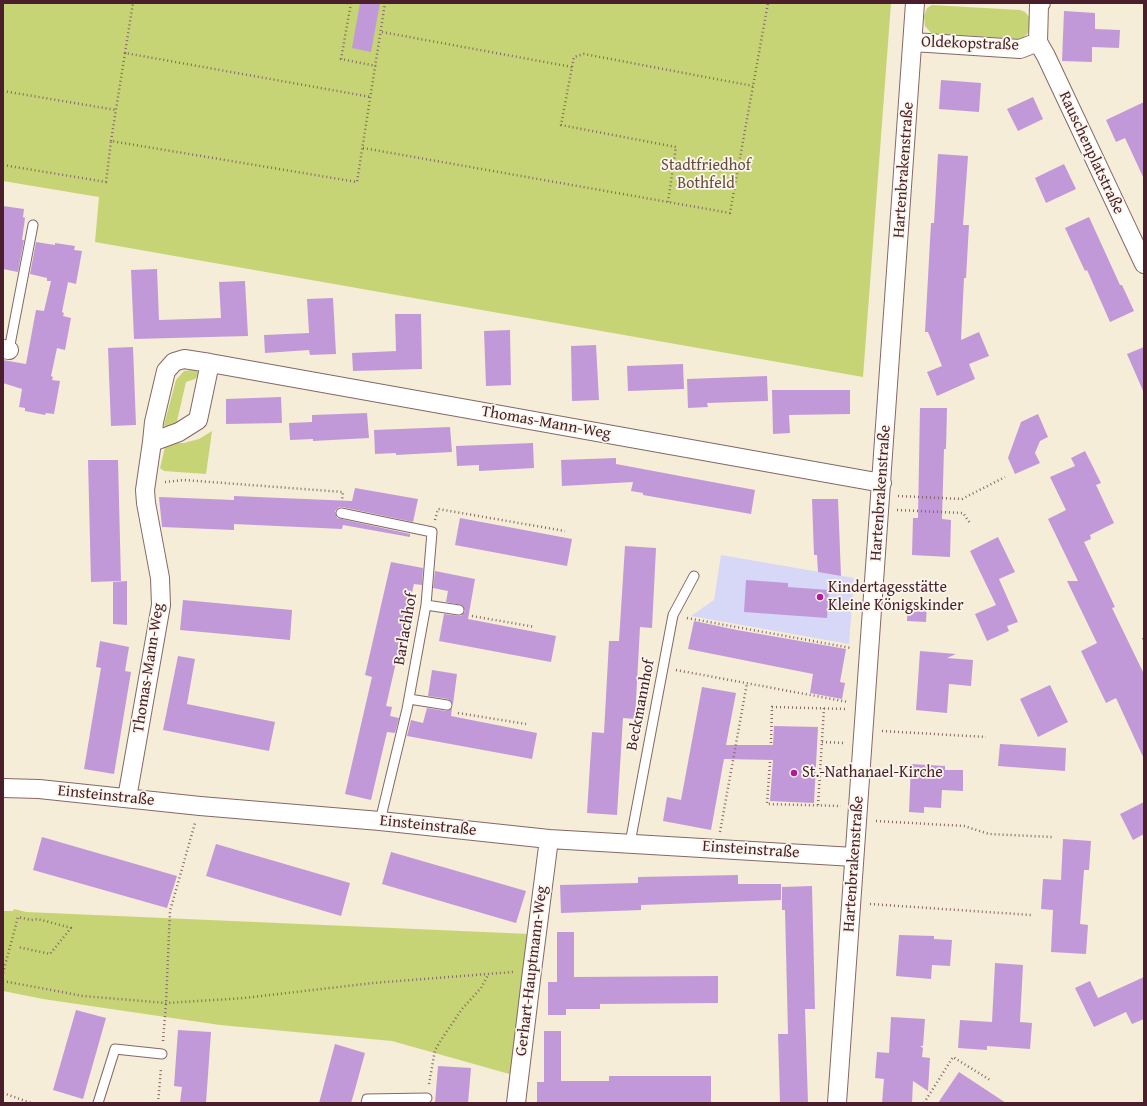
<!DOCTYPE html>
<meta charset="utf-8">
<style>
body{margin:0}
#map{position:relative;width:1147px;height:1106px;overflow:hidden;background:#f5edd7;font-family:"Gentium Book Plus",serif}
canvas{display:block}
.frame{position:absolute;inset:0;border:4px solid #4a1f2b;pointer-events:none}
</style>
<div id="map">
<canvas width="1147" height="1106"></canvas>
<div class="frame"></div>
</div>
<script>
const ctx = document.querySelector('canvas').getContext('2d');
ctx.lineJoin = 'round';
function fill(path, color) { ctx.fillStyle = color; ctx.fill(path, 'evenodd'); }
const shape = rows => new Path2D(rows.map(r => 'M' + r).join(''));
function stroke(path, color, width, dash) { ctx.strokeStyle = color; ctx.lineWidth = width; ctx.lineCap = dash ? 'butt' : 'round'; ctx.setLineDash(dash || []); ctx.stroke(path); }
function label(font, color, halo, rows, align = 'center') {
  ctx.font = font + ' "Gentium Book Plus",serif'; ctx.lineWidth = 3.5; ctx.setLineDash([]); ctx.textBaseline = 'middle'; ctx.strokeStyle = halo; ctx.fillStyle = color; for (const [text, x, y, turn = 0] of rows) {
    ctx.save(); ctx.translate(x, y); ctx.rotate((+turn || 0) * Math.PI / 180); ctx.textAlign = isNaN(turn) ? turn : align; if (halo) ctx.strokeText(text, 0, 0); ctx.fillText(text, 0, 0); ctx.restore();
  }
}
const built = shape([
 [721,555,854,578,849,644,691,616,714,600]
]);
const green = shape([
 [3,3,891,3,863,377,95,242,99,197,3,181],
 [932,5,1020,10,1025,12,1029,17,1030,27,1028,33,1024,37,1018,39,931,33,925,26,924,16,927,8],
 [192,370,196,370,198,372,197,376,195,379,186,382,177,421,186,419,166,429,164,425,176,380,184,371],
 [212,431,206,474,164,471,160,468,165,447,171,443,184,443,199,439],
 [14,909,26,912,530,934,513,1075,392,1041,220,1025,43,999,3,991,3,911,13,911]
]);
const building = shape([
 [360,3,380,3,371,52,352,48],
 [1064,11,1095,13,1095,29,1120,30,1119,48,1092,47,1092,62,1062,61],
 [941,80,981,83,979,112,939,109],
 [1033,97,1043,119,1018,131,1007,109],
 [1144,102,1144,179,1125,138,1116,142,1106,120],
 [938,154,968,156,963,225,969,225,966,278,964,278,961,340,979,332,989,356,969,364,975,379,937,396,927,372,942,366,928,332,925,332,931,223,934,223],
 [1064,164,1076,189,1046,203,1035,178],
 [3,206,24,209,23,217,25,218,22,240,24,240,18,272,3,269],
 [1089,217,1120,285,1122,285,1134,311,1110,322,1087,270,1085,271,1065,228],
 [36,242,55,245,55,243,75,246,74,250,82,251,76,284,68,282,62,312,64,313,63,316,71,318,65,350,57,348,51,376,53,377,52,380,60,381,54,414,46,413,45,415,25,411,25,408,19,407,22,389,3,383,3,360,26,364,36,310,44,311,51,281,47,281,47,278,30,274],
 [157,269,159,320,221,318,219,282,245,281,248,336,134,339,131,270],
 [333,298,336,354,310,355,309,350,265,353,264,335,309,333,307,299],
 [395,314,421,314,422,369,353,371,352,353,396,351],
 [510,330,511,385,486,386,484,331],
 [596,345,599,400,572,401,571,346],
 [133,347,136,425,111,426,108,348],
 [1144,347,1144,393,1127,354],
 [683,364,684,389,628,391,627,366],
 [767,376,768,401,707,403,708,407,688,408,687,379],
 [772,390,850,390,850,414,789,415,790,433,773,434],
 [281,397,282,423,226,424,226,399],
 [920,408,947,408,946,449,944,449,942,519,951,520,950,557,912,555,913,518,918,518],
 [367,413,369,438,313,441,313,439,290,440,289,423,312,422,312,415],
 [1038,414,1048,437,1040,441,1035,453,1040,463,1015,474,1008,458,1021,422],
 [450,427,452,452,396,455,396,453,375,454,374,430],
 [533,443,534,468,479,471,479,465,457,466,456,446],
 [1085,451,1101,483,1096,485,1114,523,1090,535,1091,539,1084,542,1115,607,1112,608,1144,674,1144,759,1116,698,1106,703,1081,651,1097,643,1067,581,1078,581,1048,519,1066,510,1050,477,1075,466,1071,458],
 [616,458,616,464,755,490,751,514,643,495,643,493,631,491,633,482,562,486,561,460],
 [88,460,118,460,121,581,91,582],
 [355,488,418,499,413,522,342,507,339,507,335,511,337,518,410,534,410,537,343,525,342,529,234,524,234,530,162,527,159,497,234,500,234,496,352,501],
 [812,499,838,499,841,576,818,572,817,555,814,555],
 [460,518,572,539,567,566,455,545],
 [998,537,1015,572,999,579,1018,622,1007,626,1009,631,987,641,975,614,996,605,970,551],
 [625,546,656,548,652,628,640,627,635,719,623,718,617,815,587,813,592,732,604,733,609,641,619,641],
 [391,562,423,568,422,585,414,584,386,706,392,707,390,716,399,718,395,733,387,732,371,800,345,794,372,677,365,675],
 [435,571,475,579,468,619,556,636,551,662,439,641,444,614,461,616,465,611,462,605,446,602,448,591,433,588],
 [746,580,788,583,788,587,829,590,827,618,744,612],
 [127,581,127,625,113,624,113,582],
 [183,600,292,610,290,640,180,630],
 [908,602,927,604,926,622,907,621],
 [694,621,737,630,846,649,840,682,845,683,842,699,810,693,813,674,688,649],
 [100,641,129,647,125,671,131,672,114,774,84,769,101,668,96,667],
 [920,651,956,654,947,658,973,660,971,686,949,684,947,713,916,710],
 [178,656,195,659,187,704,275,722,269,751,163,730],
 [432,670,457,674,453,704,448,699,428,696],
 [1050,685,1068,722,1038,737,1020,699],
 [702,687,736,693,726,745,773,745,774,726,818,727,814,803,770,801,773,760,724,759,711,830,663,821,667,797,681,800],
 [427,708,446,711,452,708,451,716,537,733,532,759,407,736,411,720,423,723],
 [1000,744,1066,748,1065,771,998,766],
 [911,764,945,766,945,770,963,770,963,791,942,790,941,808,924,807,924,813,909,812],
 [1144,802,1144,834,1133,840,1120,814],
 [42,837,177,876,167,908,33,870],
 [1063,839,1091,841,1089,870,1084,870,1080,924,1088,925,1086,954,1051,952,1053,910,1041,909,1043,879,1061,880],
 [216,844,350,883,341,916,206,876],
 [391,852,526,891,516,923,382,884],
 [738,875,738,884,781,884,781,900,641,905,641,910,561,913,560,885,638,883,638,877],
 [812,886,815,1009,805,1009,808,1103,780,1103,778,1034,788,1034,785,910,782,910,782,887],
 [557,932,574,932,574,977,718,976,718,1003,600,1004,600,1009,566,1009,566,1015,548,1015,548,982,557,982],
 [899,935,934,936,934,939,952,940,950,966,932,965,931,979,896,976],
 [995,963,1023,965,1020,1022,1032,1023,1030,1049,987,1046,987,1050,958,1048,960,1020,992,1022],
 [1144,977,1144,1019,1132,1024,1126,1012,1094,1027,1075,988,1090,981,1098,998],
 [76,1010,106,1018,83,1099,53,1090],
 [891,1017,925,1019,923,1046,920,1046,923,1048,922,1057,930,1058,928,1091,913,1081,912,1103,882,1103,884,1079,875,1078,877,1052,889,1053],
 [178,1030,211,1032,206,1103,180,1103,182,1087,174,1086],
 [544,1031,561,1031,561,1081,609,1081,609,1076,711,1076,711,1103,537,1103,537,1082,544,1082],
 [335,1044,365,1053,354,1093,351,1103,319,1103],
 [438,1066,471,1068,468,1103,435,1103],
 [959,1072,1006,1103,938,1103]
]);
const path = shape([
 [347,3,351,4],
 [351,3,341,59,376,66],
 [382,32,572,67,561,125,676,147,668,202],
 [125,53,133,3],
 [572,67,574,57,584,54,753,86],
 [3,91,116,110],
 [111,141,125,53,371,97],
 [363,148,730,213,768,3],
 [3,165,106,182,111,141,357,182,385,3],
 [165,482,184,480,343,492,342,500],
 [898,496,962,499,1005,477],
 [897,510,963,513,970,523],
 [435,520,438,509,565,531],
 [472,616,535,627],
 [687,618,851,648],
 [1143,638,1144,640],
 [676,670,848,702],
 [458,713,526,724],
 [882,731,986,737],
 [822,742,844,743],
 [771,743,772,707,847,709],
 [770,762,767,804,841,806],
 [818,805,824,708],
 [876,821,964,826,989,834,1052,837],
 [720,832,747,683],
 [870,904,1031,915],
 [3,973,18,917,31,920,38,919,71,928,50,954,18,947],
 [3,981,83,996,166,1003,244,998,373,983,513,972],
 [163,1041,166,1003,170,911,195,823],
 [429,1084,435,1050,441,1040,462,1009,481,988,488,975],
 [3,1093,31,1103],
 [158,1103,161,1068],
 [924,1103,953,1057,990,1080]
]);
const lane = shape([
 [9,350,33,225],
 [341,513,432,532,426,605,407,709,380,821],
 [426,605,459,610],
 [409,699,447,705],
 [630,843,673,615,694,576],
 [98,1103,115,1049,162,1054],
 [366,1103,367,1099,427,1098]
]);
const street = shape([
 [913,42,1020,49,1038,42,1039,5,1041,3],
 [1038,42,1046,56,1144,264],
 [3,349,9,350],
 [152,442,154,422,166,371,174,362,184,359,210,363,882,483],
 [3,788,39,789,200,806,380,821,549,839,854,857],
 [127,798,161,605,160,578,146,503,145,490,152,442,179,432,198,420,210,363],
 [516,1103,532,971,549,839],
 [837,1103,915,3]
]);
const markers = [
 [820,597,4,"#b5179e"],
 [794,773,4,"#b5179e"]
];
const streetNames = [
 ["Oldekopstraße",970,44,2],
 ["Rauschenplatstraße",1091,153,65],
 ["Hartenbrakenstraße",904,170,-86],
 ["Thomas-Mann-Weg",546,423,10],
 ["Hartenbrakenstraße",881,493,-86],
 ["Barlachhof",406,629,-80],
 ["Thomas-Mann-Weg",149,668,-81],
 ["Beckmannhof",641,705,-79],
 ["Einsteinstraße",106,796,6],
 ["Einsteinstraße",428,826,6],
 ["Einsteinstraße",751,850,4],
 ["Hartenbrakenstraße",854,864,-86],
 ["Gerhart-Hauptmann-Weg",532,971,-83]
];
const parkNames = [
 ["Stadtfriedhof",706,166],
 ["Bothfeld",706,184]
];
const poiNames = [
 ["Kindertagesstätte",828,588],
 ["Kleine Königskinder",828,606],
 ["St.-Nathanael-Kirche",802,773]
];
fill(built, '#d7d7f8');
fill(green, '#c6d475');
fill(building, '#c299d8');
stroke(lane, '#866767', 11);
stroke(street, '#866767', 20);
stroke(path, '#866767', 2.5, [1, 3]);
stroke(lane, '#fff', 9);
stroke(street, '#fff', 18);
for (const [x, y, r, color] of markers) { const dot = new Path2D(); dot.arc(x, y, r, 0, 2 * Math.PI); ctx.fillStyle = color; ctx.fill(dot); stroke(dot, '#fbf7ec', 1.5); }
label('16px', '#4a1f2b', '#fbf7ec', streetNames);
label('16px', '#694c3e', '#fbf7ec', parkNames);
label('16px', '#4a1f2b', '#fbf7ec', poiNames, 'left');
</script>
